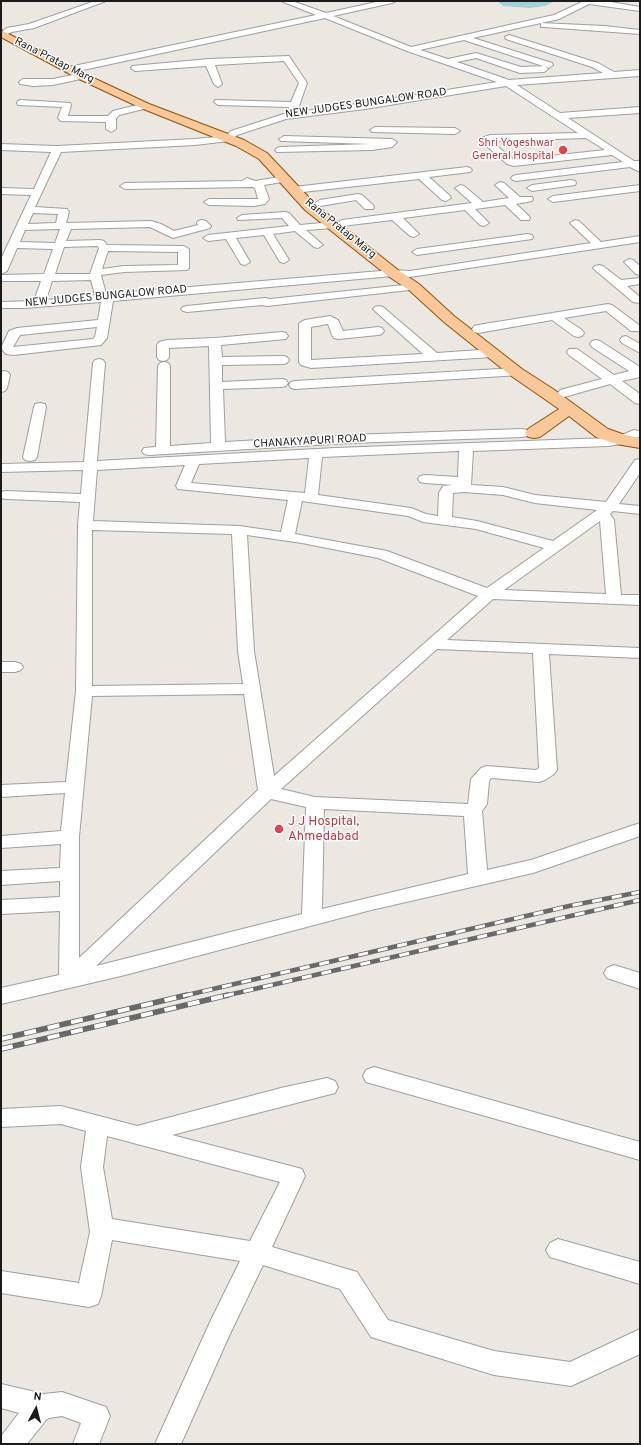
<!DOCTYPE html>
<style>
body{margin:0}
#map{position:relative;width:641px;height:1445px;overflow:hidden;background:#ece7e1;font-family:Overpass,sans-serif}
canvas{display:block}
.frame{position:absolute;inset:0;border:2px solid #1b1b1b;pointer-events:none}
.north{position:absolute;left:16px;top:1389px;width:40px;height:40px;-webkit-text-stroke:3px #fff;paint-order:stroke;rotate:7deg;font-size:11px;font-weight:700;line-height:16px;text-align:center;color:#1b1b1b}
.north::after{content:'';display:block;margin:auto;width:14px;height:18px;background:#1b1b1b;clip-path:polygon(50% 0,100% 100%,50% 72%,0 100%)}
</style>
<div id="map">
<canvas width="641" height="1445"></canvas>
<div class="frame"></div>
<div class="north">N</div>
</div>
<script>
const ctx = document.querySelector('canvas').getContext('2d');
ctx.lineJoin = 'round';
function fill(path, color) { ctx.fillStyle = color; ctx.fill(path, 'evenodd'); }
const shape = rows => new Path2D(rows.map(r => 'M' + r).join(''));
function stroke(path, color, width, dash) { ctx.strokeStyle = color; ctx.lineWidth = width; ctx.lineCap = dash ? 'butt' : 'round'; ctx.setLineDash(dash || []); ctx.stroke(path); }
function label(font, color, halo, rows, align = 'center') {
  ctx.font = font + ' Overpass,sans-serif'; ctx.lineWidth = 3; ctx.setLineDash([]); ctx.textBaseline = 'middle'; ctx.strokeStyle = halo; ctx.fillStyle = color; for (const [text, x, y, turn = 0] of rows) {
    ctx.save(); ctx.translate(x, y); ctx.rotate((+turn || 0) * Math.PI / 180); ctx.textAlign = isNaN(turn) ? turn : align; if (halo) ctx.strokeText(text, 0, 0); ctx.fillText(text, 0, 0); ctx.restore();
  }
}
const water = shape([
 [497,1,555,1,545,6,530,8,503,6]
]);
const minor = shape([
 [95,1,106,1,34,28,12,32,1,37,1,32,7,28,29,24,95,1],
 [281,1,292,1,326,13,381,1,396,1,392,3,333,16,411,47,554,15,584,1,605,1,640,7,640,11,589,4,559,19,473,38,552,63,553,65,549,68,464,40,420,50,448,59,476,53,521,67,544,66,548,69,544,72,520,73,476,58,457,62,509,80,603,73,592,67,506,39,505,37,509,35,598,63,614,72,640,70,640,76,517,85,560,113,640,107,640,113,568,118,634,161,640,161,640,172,630,167,516,181,513,180,511,178,513,176,516,175,623,162,612,155,514,166,507,164,482,142,480,140,482,138,490,135,578,133,506,86,365,109,286,119,237,135,232,140,229,141,195,145,61,152,35,207,67,209,69,212,66,223,151,221,161,224,174,231,198,225,197,223,198,221,202,220,206,221,211,226,210,228,173,238,150,227,71,229,66,241,100,240,104,241,107,245,184,246,189,249,189,268,187,270,124,272,101,275,106,294,393,270,410,271,591,243,570,223,575,220,579,221,601,242,640,236,640,242,410,277,393,276,113,301,107,338,101,345,14,355,6,354,1,348,9,331,17,328,98,320,101,302,25,308,1,308,1,302,34,301,41,281,1,281,1,275,44,274,53,249,17,248,7,271,1,274,1,259,31,195,1,194,1,188,34,189,51,152,1,150,1,144,57,146,195,139,226,136,231,131,287,113,289,107,218,105,214,102,215,100,291,102,299,83,284,61,215,65,222,84,218,87,214,84,206,66,135,71,131,68,132,66,209,59,289,56,307,83,297,112,365,103,497,82,407,51,325,18,69,73,65,70,69,67,316,15,281,1],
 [586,138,605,150,514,160,491,141,586,138],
 [33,213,58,214,56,223,28,224,33,213],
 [60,229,55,243,20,242,25,230,60,229],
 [97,246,99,248,90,274,55,274,64,247,97,246],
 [108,251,178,252,178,265,124,266,102,269,108,251],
 [91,280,95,295,46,300,52,281,91,280],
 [97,327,95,337,93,339,13,347,20,335,97,327],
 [541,23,604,26,640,30,640,34,544,27,541,27,541,23],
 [82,73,85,74,86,76,85,78,53,85,33,86,20,84,19,82,23,79,53,79,82,73],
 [21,100,70,103,71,105,68,116,108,116,113,111,145,103,149,106,148,108,119,115,116,119,116,129,111,132,106,129,106,122,61,121,58,118,62,107,18,105,17,103,18,101,21,100],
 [375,127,455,128,460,131,455,134,372,132,370,130,375,127],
 [284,136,392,139,397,142,392,147,372,150,277,152,275,150,277,148,280,147,370,144,281,141,279,139,284,136],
 [467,167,470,168,472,170,470,172,429,177,450,196,451,198,446,201,442,200,419,179,294,193,289,190,294,187,467,167],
 [285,176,290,179,288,181,264,185,269,199,265,204,254,206,209,205,204,202,209,199,258,199,255,188,253,187,125,189,120,186,125,183,242,181,247,178,255,181,285,176],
 [571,180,575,181,576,183,575,185,532,191,527,188,532,185,571,180],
 [500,182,504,183,520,197,532,197,533,199,532,201,516,204,529,216,530,218,529,220,521,220,505,205,475,209,489,223,484,226,480,225,465,210,403,218,419,234,414,237,410,236,392,220,342,226,338,225,333,228,306,230,323,245,318,248,314,247,295,231,273,234,289,260,284,263,280,262,264,235,236,238,250,262,245,265,241,264,226,239,208,241,203,238,208,235,289,226,282,218,238,220,237,218,242,215,285,212,289,213,300,225,333,222,337,223,342,220,472,203,455,188,460,185,464,186,483,202,509,198,495,185,500,182],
 [640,185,640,191,553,202,548,199,553,196,640,185],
 [358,194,362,195,373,205,374,207,373,209,365,209,356,200,320,206,315,203,320,200,358,194],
 [528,234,532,235,533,237,532,239,417,255,412,252,417,249,528,234],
 [629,259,633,260,640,266,640,275,636,274,624,262,629,259],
 [599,265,603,266,621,280,640,278,640,284,627,286,640,297,640,303,633,302,595,270,593,268,595,266,599,265],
 [414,284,418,285,420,287,418,289,267,306,262,305,187,312,183,311,181,309,183,307,187,306,265,298,270,299,414,284],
 [608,304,612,305,639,325,639,331,631,331,606,311,564,318,582,330,584,333,582,336,578,337,574,336,552,320,478,333,474,332,472,329,474,326,478,325,608,304],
 [379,306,383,307,437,353,493,349,497,350,499,353,497,356,493,357,311,368,301,365,299,362,299,324,301,322,305,320,330,316,338,320,343,331,378,327,382,328,384,331,382,334,378,335,338,339,334,338,332,335,328,324,311,327,311,360,423,354,375,311,373,309,375,307,379,306],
 [282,332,286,333,288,336,286,339,221,345,222,357,283,356,287,357,289,360,287,363,283,364,222,365,222,382,282,379,286,380,288,383,286,386,282,387,223,389,225,442,349,435,522,429,527,430,529,433,527,436,522,437,349,443,149,455,144,454,142,451,144,448,156,447,158,366,160,363,164,362,168,363,170,366,170,446,211,443,209,346,169,348,169,357,167,360,163,361,159,360,157,357,157,345,159,342,167,340,215,338,282,332],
 [626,336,640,344,640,353,622,343,620,340,622,337,626,336],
 [596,340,600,341,640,367,640,377,622,381,640,394,640,404,635,403,610,384,564,397,560,396,558,393,560,390,602,379,569,355,567,352,569,349,577,349,614,375,629,371,592,347,590,344,592,341,596,340],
 [99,359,103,360,105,363,97,461,335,448,608,438,619,436,634,430,639,431,640,433,639,437,627,443,608,446,473,451,471,485,503,487,535,495,606,502,635,460,640,459,640,473,619,504,640,506,640,514,613,511,610,514,614,520,621,595,640,595,640,605,493,599,447,640,640,648,640,658,549,654,557,770,554,774,545,780,539,782,491,778,489,781,487,804,482,811,487,870,531,860,640,823,640,836,533,873,371,910,125,975,1,1004,1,988,59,975,60,911,1,914,1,900,60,897,60,881,1,885,1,871,60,868,61,844,1,848,1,836,61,831,65,793,1,797,1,785,66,782,76,691,78,525,80,502,6,499,1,498,1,492,6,491,81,494,83,470,1,472,1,464,84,462,93,363,95,360,99,359],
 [459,451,458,477,425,475,420,476,418,479,420,482,425,483,453,485,443,486,439,493,438,516,426,514,411,508,318,495,322,457,459,451],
 [309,458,305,493,191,483,199,464,309,458],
 [185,465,176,486,178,489,288,500,281,532,239,526,93,521,97,470,185,465],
 [464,492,503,495,535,503,597,510,553,541,477,521,452,517,453,493,464,492],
 [302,501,408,516,423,522,476,529,544,548,487,588,387,551,295,534,302,501],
 [600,521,606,594,504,590,600,521],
 [92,530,232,534,238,651,243,684,92,686,92,530],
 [247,535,302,543,378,558,478,596,274,776,254,651,247,535],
 [437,649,533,653,539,768,536,770,487,766,481,768,471,779,468,804,315,797,281,789,437,649],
 [244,694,258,790,79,958,79,837,92,696,244,694],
 [271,799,306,807,302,914,96,966,271,799],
 [324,809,464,816,468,874,322,909,324,809],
 [516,368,520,369,522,372,520,375,295,389,291,388,289,385,291,382,295,381,516,368],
 [4,371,8,372,10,375,7,388,5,391,1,392,1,372,4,371],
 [40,403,45,404,46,407,37,457,35,460,30,461,25,460,23,457,34,407,35,404,40,403],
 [1,662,15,662,21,664,23,667,21,670,15,672,1,672,1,662],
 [614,965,640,973,640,989,607,978,604,973,607,968,614,965],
 [374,1067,640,1142,640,1160,366,1082,363,1076,366,1070,374,1067],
 [327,1078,335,1081,338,1087,335,1093,172,1135,302,1169,305,1176,272,1247,357,1272,388,1320,494,1351,570,1362,640,1329,640,1354,571,1386,494,1375,371,1337,340,1289,263,1265,229,1336,181,1444,155,1444,210,1322,240,1261,112,1240,101,1296,98,1304,89,1307,1,1293,1,1271,79,1283,90,1232,81,1167,86,1131,61,1124,1,1127,1,1109,61,1106,137,1126,281,1088,327,1078],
 [107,1136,280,1182,250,1241,112,1219,103,1167,107,1136],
 [558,1239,640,1262,640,1284,550,1257,546,1250,550,1243,558,1239],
 [1,1384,44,1394,62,1392,106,1407,110,1416,99,1444,73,1444,81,1423,62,1416,49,1418,46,1420,27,1444,1,1444,2,1435,19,1413,1,1408,1,1384]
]);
const major = shape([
 [1,30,87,75,149,104,244,140,267,153,315,204,398,270,419,284,454,316,522,369,553,389,608,429,625,435,640,438,640,448,616,444,596,437,569,416,540,437,534,438,528,437,525,433,528,429,559,409,510,375,444,322,409,290,388,276,305,210,259,159,236,146,141,108,79,79,1,37,1,30]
]);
const railFar1 = shape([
 [183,996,569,906,640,892],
 [224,996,640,900]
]);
const rail = shape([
 [1,1039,187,995],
 [1,1049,228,995]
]);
const markers = [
 [563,150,5,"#e0444e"],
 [279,829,5,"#e0444e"]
];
const farStreetnames = [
 ["Rana Pratap Marg",54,61,27],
 ["NEW JUDGES BUNGALOW ROAD",366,104,-8],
 ["Rana Pratap Marg",340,229,39],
 ["NEW JUDGES BUNGALOW ROAD",106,297,-5],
 ["CHANAKYAPURI ROAD",310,442,-3]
];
const farHealthnames = [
 ["Shri Yogeshwar",554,144],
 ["General Hospital",554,157]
];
const healthNames = [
 ["J J Hospital,",288,822],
 ["Ahmedabad",288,837]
];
fill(water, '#a2d2d9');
stroke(minor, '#9f9f9f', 2);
stroke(major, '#8d5305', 2);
fill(minor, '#fff');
fill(major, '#f8c79a');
stroke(railFar1, '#696969', 4.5);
stroke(rail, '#696969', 5.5);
stroke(railFar1, '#fff', 3, [10]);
stroke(rail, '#fff', 4, [12]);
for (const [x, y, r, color] of markers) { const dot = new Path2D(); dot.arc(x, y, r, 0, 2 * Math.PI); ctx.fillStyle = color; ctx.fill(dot); stroke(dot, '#fff', 1.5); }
label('11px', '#1b1b1b', '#fff', farStreetnames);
label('11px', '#be3a42', '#fff', farHealthnames, 'right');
label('13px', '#be3a42', '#fff', healthNames, 'left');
</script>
